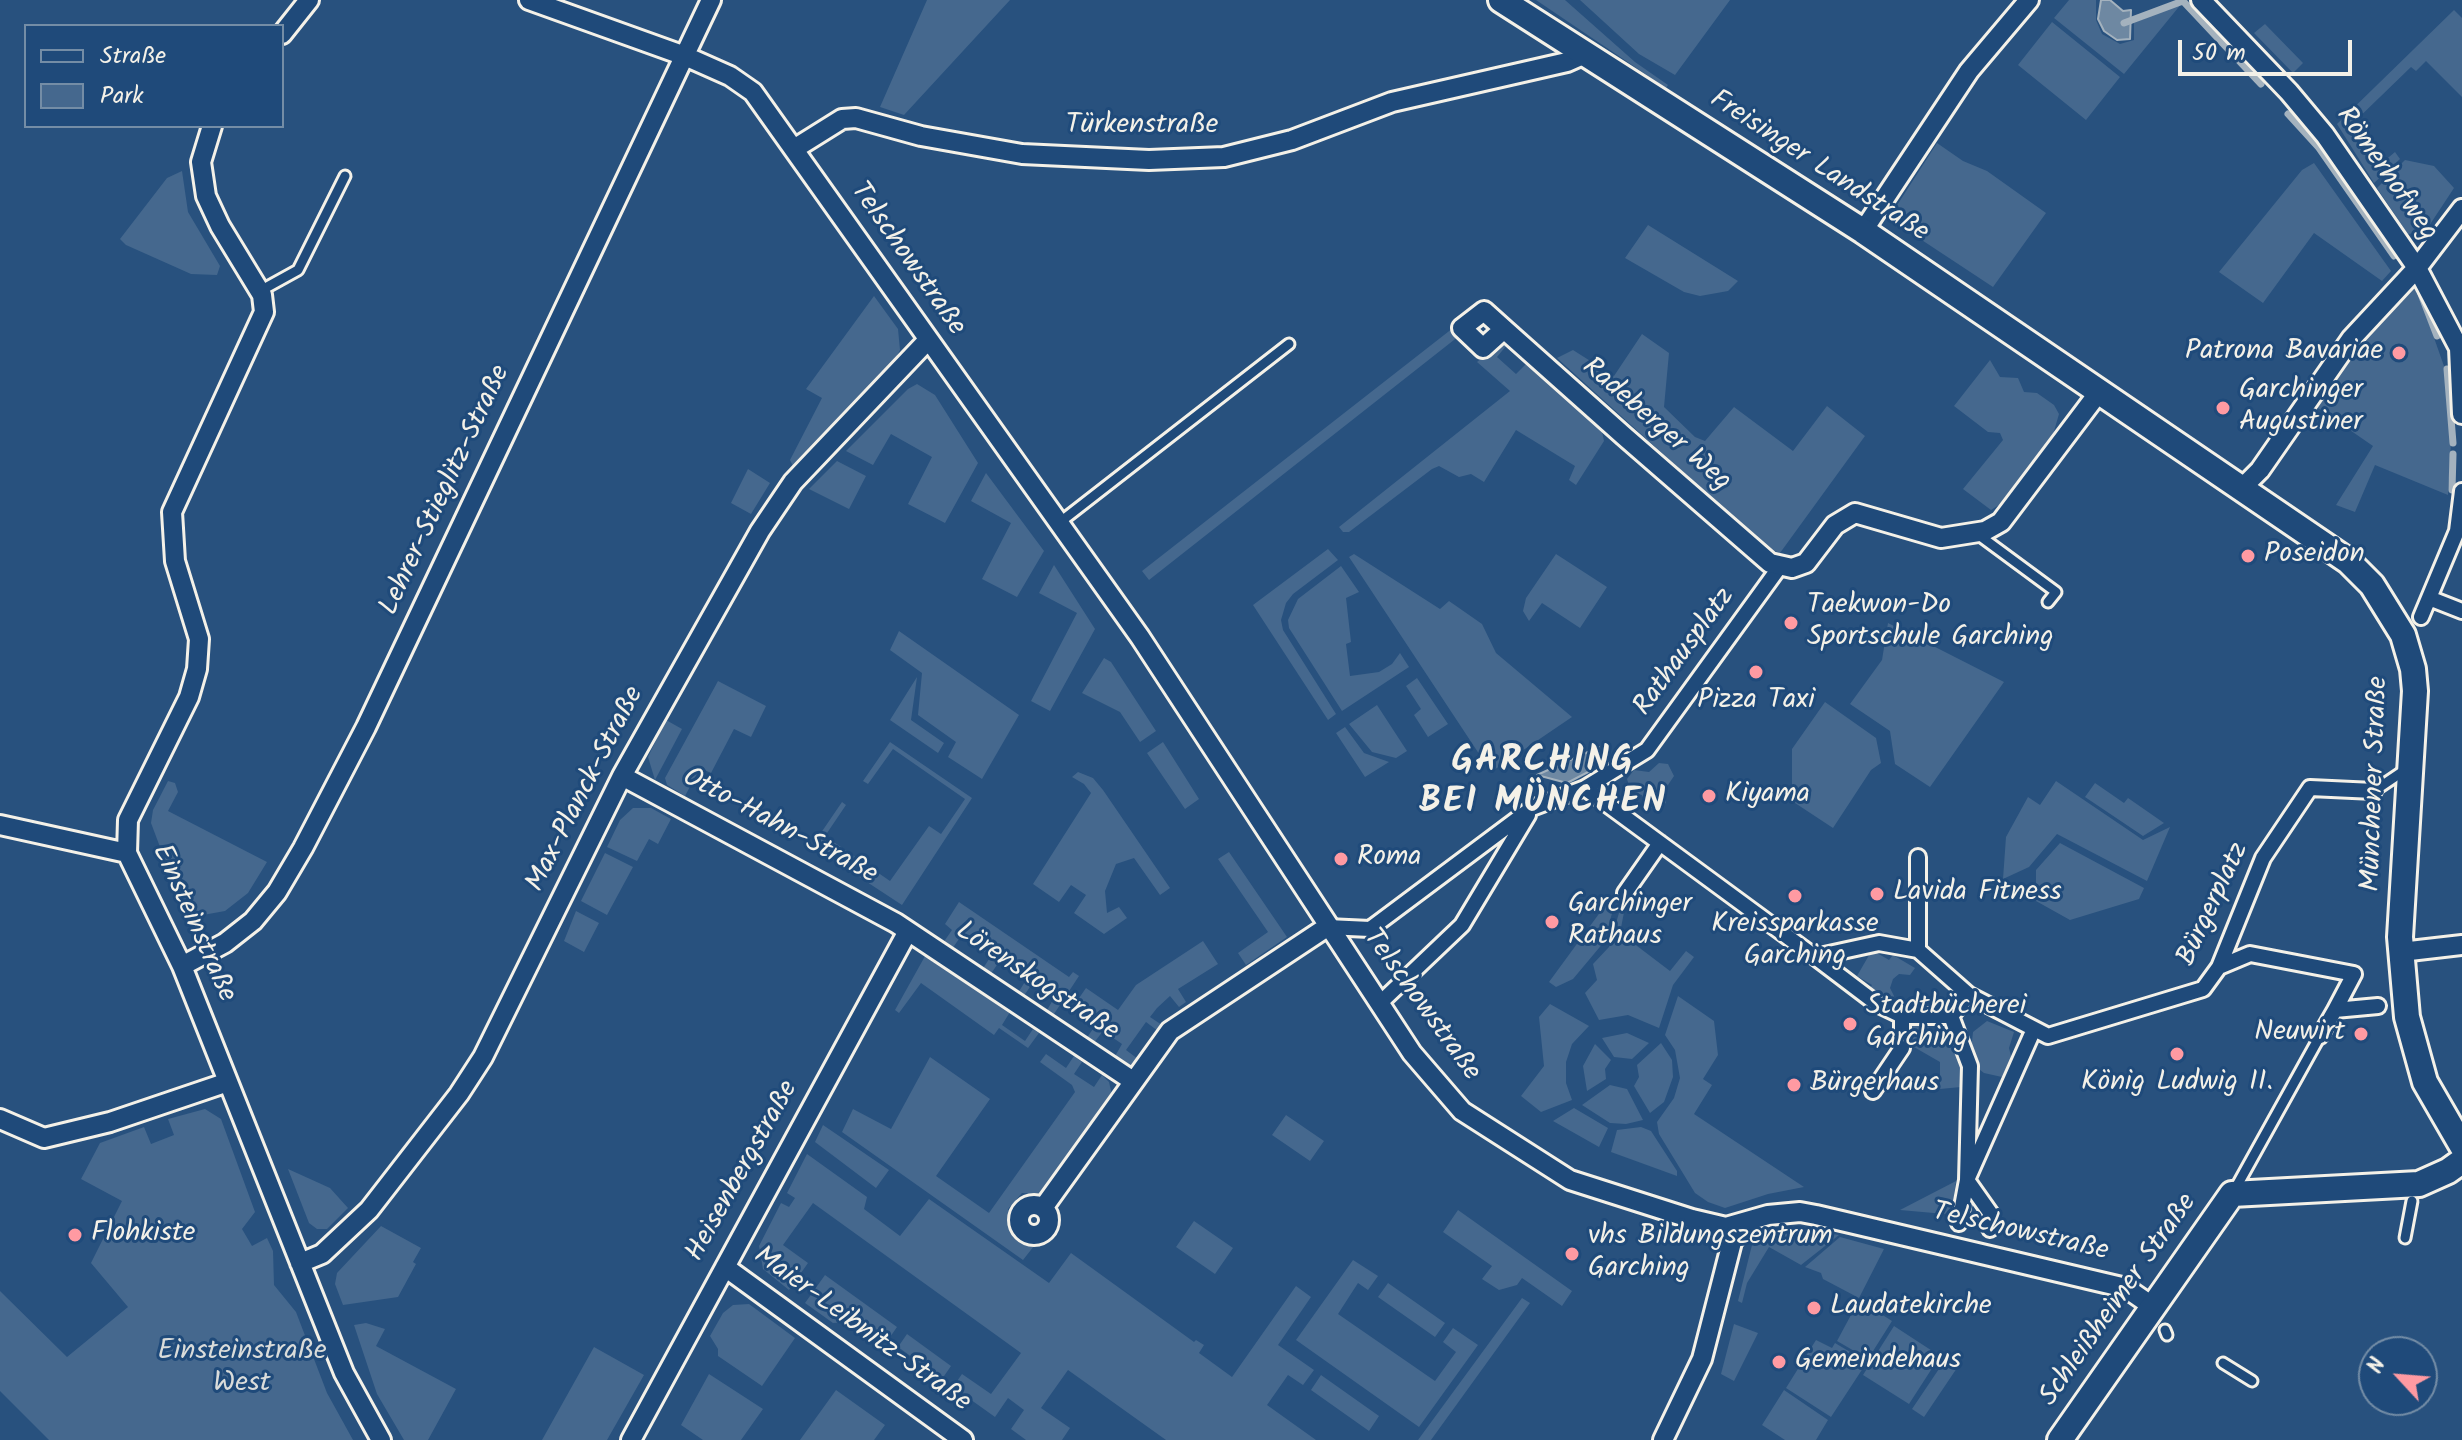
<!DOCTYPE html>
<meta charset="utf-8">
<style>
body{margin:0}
#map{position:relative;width:2462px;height:1440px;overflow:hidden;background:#28517e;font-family:Kalam,sans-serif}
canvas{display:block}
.legend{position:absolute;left:24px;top:24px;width:260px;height:104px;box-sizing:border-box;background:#1f4a7a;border:2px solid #748da6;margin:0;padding:10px 14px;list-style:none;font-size:24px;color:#f4f1e8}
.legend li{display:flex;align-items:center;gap:16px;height:40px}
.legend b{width:40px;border:2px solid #748da6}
.north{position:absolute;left:2358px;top:1336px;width:80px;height:80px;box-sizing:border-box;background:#1f4a7a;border:2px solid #748da6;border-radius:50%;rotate:296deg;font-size:22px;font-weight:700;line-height:32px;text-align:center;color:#f4f1e8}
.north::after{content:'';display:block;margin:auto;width:28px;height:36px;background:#ff9aa2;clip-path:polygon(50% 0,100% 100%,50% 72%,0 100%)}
.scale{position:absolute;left:2178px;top:40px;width:174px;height:36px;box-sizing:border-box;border:4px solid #f4f1e8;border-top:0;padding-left:10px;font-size:24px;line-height:28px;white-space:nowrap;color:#f4f1e8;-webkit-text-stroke:6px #1f4a7a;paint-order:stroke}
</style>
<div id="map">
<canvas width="2462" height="1440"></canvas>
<ul class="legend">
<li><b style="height:10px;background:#1f4a7a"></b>Straße</li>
<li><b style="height:22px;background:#45688e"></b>Park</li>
</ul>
<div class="north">N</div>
<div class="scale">50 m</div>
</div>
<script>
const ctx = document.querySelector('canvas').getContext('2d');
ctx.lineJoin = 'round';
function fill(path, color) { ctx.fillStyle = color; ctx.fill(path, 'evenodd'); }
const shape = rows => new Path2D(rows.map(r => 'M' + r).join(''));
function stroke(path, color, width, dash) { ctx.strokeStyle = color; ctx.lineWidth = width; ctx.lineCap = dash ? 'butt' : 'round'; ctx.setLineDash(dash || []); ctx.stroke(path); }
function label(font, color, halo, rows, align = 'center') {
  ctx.font = font + ' Kalam,sans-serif'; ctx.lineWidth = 6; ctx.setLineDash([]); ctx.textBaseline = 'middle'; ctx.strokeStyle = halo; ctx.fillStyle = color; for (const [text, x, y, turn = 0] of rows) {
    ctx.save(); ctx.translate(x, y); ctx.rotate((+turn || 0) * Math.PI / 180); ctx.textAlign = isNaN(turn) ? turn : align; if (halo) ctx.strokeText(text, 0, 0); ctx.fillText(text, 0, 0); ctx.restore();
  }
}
const green = shape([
 [927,0,1010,0,904,115,880,107],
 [1536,0,1565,0,1635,62,1668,85,1666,88],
 [1580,0,1730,0,1675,75,1639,54],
 [2069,0,2096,0,2096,20,2102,34,2120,44,2134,40,2134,23,2182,3,2124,74,2054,18],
 [2454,10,2462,18,2462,97,2426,61,2416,71,2411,67,2349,127,2383,162,2395,152,2400,159,2374,183,2337,124],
 [2052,22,2120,77,2086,120,2018,65],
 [2265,24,2303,63,2293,73,2254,33],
 [1937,143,1963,161,1987,171,2046,213,1993,287,1899,225,1894,210],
 [2405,160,2434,166,2454,188,2425,232,2408,234,2377,188],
 [2314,163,2391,271,2382,281,2314,233,2263,303,2219,272,2302,170],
 [182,171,188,212,220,266,217,275,191,274,126,245,120,239,167,178],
 [1648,225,1738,281,1728,291,1700,296,1684,292,1625,258],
 [2412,285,2419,295,2445,369,2451,443,2448,495,2375,465,2355,512,2336,505,2373,446,2315,406,2361,339],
 [874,296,898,329,900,350,893,363,793,466,790,460,822,398,806,389],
 [1453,328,1459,336,1149,580,1142,571],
 [1642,334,1669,353,1664,407,1695,437,1705,441,1734,407,1793,451,1827,406,1865,436,1780,553,1767,548,1557,358,1573,350,1614,376],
 [1498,344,1506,346,1497,357,1516,374,1527,363,1601,427,1604,441,1576,485,1569,480,1575,466,1516,430,1484,482,1471,474,1459,477,1439,466,1432,469,1349,532,1343,532,1339,527,1510,391,1477,362],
 [1990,360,2000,377,2018,378,2024,392,2037,393,2054,405,2059,414,2052,438,2002,503,1991,510,1963,489,2003,440,2000,433,1988,432,1954,406],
 [917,384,935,395,978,463,945,523,908,504,932,457,891,434,873,465,846,451,908,389],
 [837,461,866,476,849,509,809,489],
 [748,469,770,483,751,514,731,503],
 [986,473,1044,551,1017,597,982,579,1011,523,971,501],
 [1328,549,1338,560,1293,594,1286,603,1281,620,1283,630,1336,714,1328,720,1253,605],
 [1354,554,1440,609,1449,601,1482,624,1496,653,1572,717,1491,772,1349,557],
 [1556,554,1607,587,1580,628,1542,603,1529,621,1523,611,1526,598],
 [1054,565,1095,629,1050,711,1031,701,1077,613,1039,593],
 [1341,566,1359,592,1346,598,1351,642,1346,644,1350,676,1379,672,1392,664,1400,653,1409,667,1342,711,1289,628,1288,620,1298,599],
 [1888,623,2004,682,1930,787,1895,764,1890,731,1850,704,1882,660],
 [899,631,1019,715,982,779,948,757,956,742,918,715,922,673,890,650],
 [1104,658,1111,662,1156,731,1140,742,1120,712,1082,693],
 [917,677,911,720,944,743,938,753,890,720],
 [1417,678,1448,724,1428,737,1414,715,1421,709,1406,686],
 [718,681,766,706,751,737,734,729,711,773,700,768,685,796,667,785,665,778],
 [1825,702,1876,738,1881,763,1871,770,1833,828,1792,801,1792,749],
 [1377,705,1407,751,1396,758,1372,752,1349,724],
 [666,720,682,729,655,780,648,757],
 [1345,727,1364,753,1389,762,1365,777,1336,733],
 [890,742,972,798,902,905,812,846,842,802,846,805,825,836,890,881,929,826,941,834,965,799,893,749,868,784,863,781],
 [1163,742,1199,799,1185,809,1147,753],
 [1659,763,1668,764,1674,776,1666,788,1666,803,1654,809,1646,805,1642,795,1631,792,1627,779,1634,770,1649,772],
 [1078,772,1093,778,1103,790,1170,888,1160,895,1134,858,1116,864,1105,891,1107,913,1119,907,1127,918,1104,934,1074,913,1086,895,1071,885,1059,902,1033,884,1091,793,1084,784,1072,777],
 [168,781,175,783,178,792,168,811,267,862,248,893,225,911,203,915,184,911,151,823,153,810],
 [2056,781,2143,840,2170,827,2147,881,2057,834,2029,867,2003,879,2006,837,2028,797,2040,805],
 [2095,783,2124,803,2128,798,2164,823,2143,836,2085,797],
 [633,808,651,808,671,819,658,844,649,839,637,861,607,847,620,820],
 [2060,843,2144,888,2139,899,2070,920,2036,901,2036,870],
 [1229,852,1287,937,1246,965,1238,953,1268,932,1218,859],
 [605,853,633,867,607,915,581,901],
 [1612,896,1616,899,1604,942,1573,979,1556,987,1549,982],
 [959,902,1069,977,1073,972,1079,976,1052,1017,1046,1012,1054,998,1032,984,1023,997,1018,993,1026,980,999,962,990,975,982,970,991,956,961,936,952,949,943,943,952,930,945,924],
 [1621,906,1625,907,1620,933,1670,971,1686,951,1694,957,1673,985,1659,1028,1628,1015,1599,1020,1585,993,1597,980,1593,964,1609,947],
 [576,911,599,923,584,952,564,941],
 [1203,941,1218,964,1178,989,1186,1002,1179,1007,1170,996,1157,1008,1150,1017,1162,1025,1158,1031,1146,1022,1126,1050,1138,1059,1132,1066,1114,1058,1122,1044,1103,1031,1093,1044,1086,1039,1095,1026,1080,1016,1085,1007,1077,1001,1086,988,1118,1010,1136,985],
 [929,949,941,957,937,963,1010,1012,1002,1025,1025,1041,1033,1029,1039,1033,1028,1048,999,1028,994,1035,921,983,899,1013,895,1010],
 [1872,950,1889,960,1893,955,1915,968,1910,975,1899,974,1893,979,1890,988,1894,996,1890,1003,1868,991,1872,985,1857,976],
 [1678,996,1714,1021,1718,1055,1703,1079,1712,1085,1694,1114,1804,1187,1768,1194,1725,1208,1708,1202,1695,1193,1659,1134,1657,1122,1674,1098,1680,1078,1675,1050,1665,1035],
 [1550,1004,1589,1026,1572,1044,1566,1062,1566,1083,1572,1100,1541,1112,1521,1096,1544,1066,1539,1017],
 [1987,1021,2014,1032,2009,1048,2013,1064,2002,1077,1984,1073,1975,1066,1971,1051,1973,1032],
 [1906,1024,1923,1024,1956,1046,1962,1064,1961,1087,1940,1089,1940,1062,1907,1043],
 [1627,1033,1649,1043,1632,1059,1614,1057,1602,1038],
 [1661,1043,1672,1060,1673,1077,1664,1102,1650,1113,1634,1086,1639,1077,1637,1065],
 [1595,1044,1611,1060,1605,1069,1606,1079,1587,1091,1583,1066],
 [1046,1054,1066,1068,1074,1056,1082,1062,1074,1074,1094,1087,1102,1075,1109,1082,1112,1095,1040,1194,1022,1193,1008,1209,1008,1221,1012,1230,1034,1246,1023,1260,842,1132,853,1109,891,1129,930,1057,990,1099,936,1176,989,1213,1075,1092,1072,1085,1040,1062],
 [1610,1085,1627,1089,1643,1120,1626,1124,1610,1123,1582,1105],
 [1574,1108,1608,1128,1599,1147,1553,1121],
 [205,1109,221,1119,255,1212,242,1229,252,1246,267,1238,273,1251,274,1285,296,1312,327,1393,353,1440,49,1440,0,1391,0,1291,67,1357,128,1307,91,1263,122,1201,81,1179,100,1143,144,1127,151,1144,174,1135,168,1119],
 [1286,1115,1324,1141,1310,1161,1272,1135],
 [823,1125,889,1170,876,1188,815,1142],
 [1641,1127,1651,1131,1677,1171,1677,1176,1611,1152,1617,1130],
 [807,1154,867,1197,864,1209,900,1236,929,1199,1049,1283,1071,1253,1194,1342,1196,1340,1204,1345,1199,1353,1232,1377,1296,1286,1311,1297,1278,1345,1314,1370,1303,1385,1288,1375,1267,1405,1316,1440,1166,1440,1068,1370,1041,1408,1070,1428,1062,1440,1026,1440,1011,1429,1024,1410,1008,1398,995,1417,953,1387,962,1374,991,1394,1021,1353,813,1203,783,1245,808,1263,789,1290,763,1269,759,1246,781,1203,789,1207,795,1198,787,1193],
 [288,1169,330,1188,348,1208,327,1229,317,1229,309,1223],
 [1956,1181,1952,1209,1945,1214,1900,1210],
 [1458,1210,1572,1291,1562,1306,1522,1278,1517,1285,1499,1290,1482,1279,1492,1266,1443,1232],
 [1194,1221,1233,1248,1215,1274,1176,1247],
 [381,1226,421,1248,413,1262,416,1264,398,1297,343,1305,335,1284,337,1273],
 [1790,1228,1839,1235,1801,1265,1769,1247,1747,1283,1742,1303,1738,1301,1752,1245,1775,1230],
 [1840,1237,1884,1249,1859,1298,1823,1279,1821,1273,1805,1267],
 [1353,1260,1378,1276,1368,1290,1358,1283,1338,1314,1435,1381,1456,1352,1443,1342,1453,1328,1478,1345,1419,1427,1296,1340],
 [825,1275,897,1327,888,1340,862,1321,833,1323,805,1303],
 [1388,1283,1445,1323,1435,1337,1378,1297],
 [1522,1298,1530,1303,1431,1440,1418,1440],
 [1859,1300,1892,1321,1868,1359,1837,1341],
 [749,1304,795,1338,762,1386,718,1356,718,1349,710,1336,723,1313,733,1305],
 [366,1323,385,1329,376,1346,456,1389,428,1440,404,1440,377,1394,354,1325],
 [1734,1324,1758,1333,1734,1381,1721,1374],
 [1894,1326,1940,1356,1909,1404,1863,1375],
 [907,1334,951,1366,942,1379,898,1347],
 [1816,1340,1832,1348,1835,1343,1867,1362,1831,1417,1786,1388],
 [594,1347,644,1375,607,1440,542,1440],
 [1947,1357,1959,1365,1924,1417,1912,1409],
 [709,1374,763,1409,741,1440,703,1440,681,1425],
 [1321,1375,1379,1416,1369,1431,1311,1390],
 [836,1390,885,1425,874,1440,800,1440],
 [1784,1390,1828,1420,1816,1440,1785,1440,1762,1425]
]);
const water = shape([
 [2101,0,2110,0,2123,11,2131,10,2130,39,2117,40,2104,31,2098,19,2101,0],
 [1599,747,1592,770,1567,783,1537,775,1599,747]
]);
const stream = shape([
 [2124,23,2183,1,2261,84],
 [2288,114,2319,148,2394,256],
 [2421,294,2437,336],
 [2447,369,2453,443],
 [2452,490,2453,454]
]);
const service = shape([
 [260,291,298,270,345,176],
 [1059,523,1289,344],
 [1976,533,2056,592,2048,602],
 [2374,791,2408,768],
 [2234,1191,2320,1036],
 [2405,1238,2412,1201],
 [2165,1330,2167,1335],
 [2223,1363,2252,1381]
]);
const pedestrian = shape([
 [2429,598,2462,611],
 [2421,617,2457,531,2462,491],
 [1585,788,1815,957,1879,943,1918,950,1969,995,2048,1036,2203,989,2219,967,2263,858,2310,788,2374,791],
 [1918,857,1918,950],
 [1625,893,1660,843],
 [1327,927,1370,929,1532,808,1585,788,1647,750,1781,565],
 [1815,957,1877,1004,1902,1016,1951,1016,1969,995],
 [2219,967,2250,954,2354,974,2335,1010],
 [1379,1004,1462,925,1528,815],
 [1902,1016,1902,1032],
 [1951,1016,1970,1066,1967,1180,1959,1223],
 [2320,1036,2335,1010,2378,1006],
 [1873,1091,1902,1048],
 [1990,1229,1991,1214,1967,1180,2034,1029]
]);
const minor = shape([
 [529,0,685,56,730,76,753,92,1140,637,1412,1053,1462,1111,1570,1180,1692,1219,1726,1227,1768,1215,1800,1212,1816,1215,2126,1288,2152,1306],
 [2201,0,2289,92,2325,135,2417,268,2459,348,2462,414],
 [282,34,309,0],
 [212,126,201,162,206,196,220,226,262,295,264,312,172,512,175,561,199,639,197,669,189,697,128,820,127,853,182,966,344,1373,381,1440],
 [794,149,842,119,856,118,921,136,1022,154,1149,160,1224,157,1292,140,1392,102,1567,62,1585,54],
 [1863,231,1969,71,2029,0],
 [1504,329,1483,348,1462,328,1484,311,1504,329,1624,436,1770,563,1792,568,1806,563,1835,525,1855,513,1941,538,1985,531,2001,522,2099,392],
 [2242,488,2260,470,2351,339,2417,268,2462,209],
 [622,776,896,923,1133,1081],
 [0,825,127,853],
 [2401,952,2462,945],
 [182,966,225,943,253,921,277,892,303,848,366,727,711,0],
 [0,1119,44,1138,110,1122,228,1082],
 '1019 1220a15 15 0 1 1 30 0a15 15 0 1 1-30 0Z',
 [1043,1208,1170,1031,1327,927],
 [300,1263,322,1254,369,1210,459,1094,483,1057,622,776,760,531,793,482,928,340],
 [725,1267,963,1440],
 [631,1440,908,931],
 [1663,1440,1702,1359,1732,1242,1745,1224]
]);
const tertiary = shape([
 [1501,0,1863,231,2348,561,2372,585,2403,635,2413,669,2415,691,2400,937,2407,1017,2425,1082,2462,1146],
 [2060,1440,2232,1194,2419,1184,2448,1171,2462,1161]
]);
const markers = [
 [2399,353,8,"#ff9aa2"],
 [2223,408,8,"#ff9aa2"],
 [2248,556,8,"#ff9aa2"],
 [1791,623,8,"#ff9aa2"],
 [1756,672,8,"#ff9aa2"],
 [1709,796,8,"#ff9aa2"],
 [1341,859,8,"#ff9aa2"],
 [1877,894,8,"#ff9aa2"],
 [1795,896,8,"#ff9aa2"],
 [1552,922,8,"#ff9aa2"],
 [1850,1024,8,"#ff9aa2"],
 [2361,1034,8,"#ff9aa2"],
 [2177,1054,8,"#ff9aa2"],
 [1794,1085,8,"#ff9aa2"],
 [75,1235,8,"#ff9aa2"],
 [1572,1254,8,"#ff9aa2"],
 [1814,1308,8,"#ff9aa2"],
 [1779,1362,8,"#ff9aa2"]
];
const streetNames = [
 ["Türkenstraße",1142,127],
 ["Freisinger Landstraße",1818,168,33],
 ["Römerhofweg",2385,175,55],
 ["Telschowstraße",906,260,55],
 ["Radeberger Weg",1655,426,41],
 ["Lehrer-Stieglitz-Straße",447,491,-65],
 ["Rathausplatz",1686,653,-54],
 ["Münchener Straße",2377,784,-88],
 ["Max-Planck-Straße",587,790,-63],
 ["Otto-Hahn-Straße",779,828,28],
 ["Bürgerplatz",2215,905,-65],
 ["Einsteinstraße",192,924,66],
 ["Lörenskogstraße",1036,983,34],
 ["Telschowstraße",1420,1006,54],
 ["Heisenbergstraße",744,1172,-61],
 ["Telschowstraße",2020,1234,13],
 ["Schleißheimer Straße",2120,1301,-55],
 ["Maier-Leibnitz-Straße",861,1331,36]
];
const poiNames = [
 ["Patrona Bavariae",2383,353,"right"],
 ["Garchinger",2239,392],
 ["Augustiner",2239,424],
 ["Poseidon",2264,556],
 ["Taekwon-Do",1807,607],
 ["Sportschule Garching",1807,639],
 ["Pizza Taxi",1756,702,"center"],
 ["Kiyama",1725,796],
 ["Roma",1357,859],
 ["Lavida Fitness",1893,894],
 ["Garchinger",1568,906],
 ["Rathaus",1568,938],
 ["Kreissparkasse",1795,926,"center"],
 ["Garching",1795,958,"center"],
 ["Stadtbücherei",1866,1008],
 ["Garching",1866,1040],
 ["Neuwirt",2345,1034,"right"],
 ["König Ludwig II.",2177,1084,"center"],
 ["Bürgerhaus",1810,1085],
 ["Flohkiste",91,1235],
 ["vhs Bildungszentrum",1588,1238],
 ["Garching",1588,1270],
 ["Laudatekirche",1830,1308],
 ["Gemeindehaus",1795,1362]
];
const parkNames = [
 ["Einsteinstraße",242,1353],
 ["West",242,1385]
];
const districtNames = [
 ["GARCHING",1543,764],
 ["BEI MÜNCHEN",1543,805]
];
fill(green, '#45688e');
fill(water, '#6e88a2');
stroke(water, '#a4b2be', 2);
stroke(stream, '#a4b2be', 7);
stroke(service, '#f4f1e8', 15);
stroke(pedestrian, '#f4f1e8', 20);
stroke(minor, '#f4f1e8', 24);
stroke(tertiary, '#f4f1e8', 30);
stroke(service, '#1f4a7a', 9);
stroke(pedestrian, '#1f4a7a', 14);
stroke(minor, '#1f4a7a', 18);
stroke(tertiary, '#1f4a7a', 24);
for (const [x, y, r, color] of markers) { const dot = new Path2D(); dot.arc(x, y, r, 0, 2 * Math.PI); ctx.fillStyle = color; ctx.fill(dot); stroke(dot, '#1f4a7a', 3); }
label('28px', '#f4f1e8', '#1f4a7a', streetNames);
label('28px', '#f4f1e8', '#1f4a7a', poiNames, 'left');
label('28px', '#dadcda', '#1f4a7a', parkNames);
ctx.letterSpacing = '2px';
label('bold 36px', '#f4f1e8', '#1f4a7a', districtNames);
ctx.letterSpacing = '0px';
</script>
